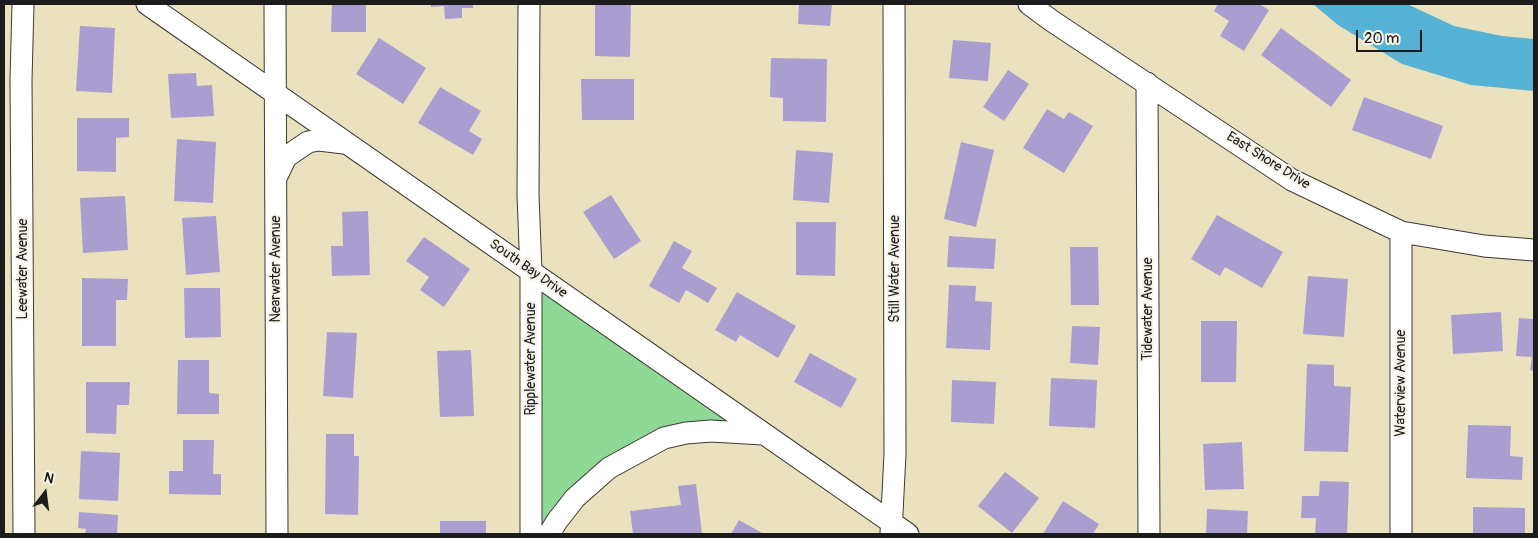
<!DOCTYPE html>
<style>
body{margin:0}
#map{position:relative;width:1538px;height:538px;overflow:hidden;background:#eae1be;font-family:Pangolin,sans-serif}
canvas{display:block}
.frame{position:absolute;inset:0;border:5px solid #1c1c1c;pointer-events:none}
.north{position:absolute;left:20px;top:468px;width:50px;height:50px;-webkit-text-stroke:4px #f7f3e8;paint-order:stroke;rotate:15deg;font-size:14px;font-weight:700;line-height:20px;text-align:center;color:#1c1c1c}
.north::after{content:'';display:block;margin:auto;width:18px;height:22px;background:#1c1c1c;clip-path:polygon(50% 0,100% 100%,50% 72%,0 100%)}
.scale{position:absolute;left:1356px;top:30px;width:66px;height:22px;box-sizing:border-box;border:2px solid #1c1c1c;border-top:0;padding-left:6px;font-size:15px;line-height:18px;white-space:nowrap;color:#1c1c1c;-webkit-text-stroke:4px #f7f3e8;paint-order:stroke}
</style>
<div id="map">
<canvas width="1538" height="538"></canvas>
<div class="frame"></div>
<div class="north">N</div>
<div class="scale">20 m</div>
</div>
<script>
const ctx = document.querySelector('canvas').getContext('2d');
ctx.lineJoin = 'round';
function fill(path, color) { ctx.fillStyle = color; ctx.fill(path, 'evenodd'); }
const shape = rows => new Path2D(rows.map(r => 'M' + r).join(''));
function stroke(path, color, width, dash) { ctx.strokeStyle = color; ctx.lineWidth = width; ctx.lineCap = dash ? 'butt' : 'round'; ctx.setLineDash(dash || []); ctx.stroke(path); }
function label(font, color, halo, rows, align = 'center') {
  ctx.font = font + ' Pangolin,sans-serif'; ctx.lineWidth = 4; ctx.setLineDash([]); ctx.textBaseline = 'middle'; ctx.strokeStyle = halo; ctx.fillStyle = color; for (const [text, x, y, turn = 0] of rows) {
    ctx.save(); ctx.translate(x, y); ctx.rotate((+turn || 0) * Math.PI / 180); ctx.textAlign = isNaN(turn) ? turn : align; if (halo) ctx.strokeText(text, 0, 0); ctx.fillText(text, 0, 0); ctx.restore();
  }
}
const green = shape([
 [534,276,757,431,673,431,535,534]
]);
const water = shape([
 [1313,4,1407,4,1454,26,1502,36,1534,39,1534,91,1471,85,1402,64,1338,25]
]);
const building = shape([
 [332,4,366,4,366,32,331,32],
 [431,4,473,4,473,8,462,8,462,18,445,19,444,6,431,7],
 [595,4,631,4,630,57,595,56],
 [799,4,832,4,830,26,798,24],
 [1218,4,1259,4,1269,10,1244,51,1220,36,1229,21,1214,11],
 [80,26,115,28,112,93,76,91],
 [1281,28,1351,80,1331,107,1261,55],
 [379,38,426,68,403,104,356,74],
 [953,40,991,43,988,81,949,78],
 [771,58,827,59,826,122,783,121,783,98,770,97],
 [1008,70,1029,84,1004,121,983,107],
 [196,73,197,86,212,85,214,116,171,118,168,74],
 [581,79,634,79,634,120,582,120],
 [440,87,481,111,469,131,482,139,473,155,418,123],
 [1364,97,1443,126,1431,159,1352,130],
 [1047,109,1064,119,1069,112,1093,126,1064,173,1023,148],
 [77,118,129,118,129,137,116,138,116,172,77,171],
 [177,139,216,142,213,203,174,201],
 [961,142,994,150,976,227,944,219],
 [796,150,833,153,829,203,793,200],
 [611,195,641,241,614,259,583,212],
 [125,196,128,250,83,253,80,198],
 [368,211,370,275,332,276,331,246,343,246,342,212],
 [1217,215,1283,252,1262,288,1225,267,1220,276,1191,259],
 [216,216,220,272,186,275,182,218],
 [796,222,836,222,835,276,796,275],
 [949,236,996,239,994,269,947,267],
 [424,237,470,269,444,307,420,290,429,277,406,261],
 [674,241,692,251,682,268,717,288,708,303,686,290,679,303,649,286],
 [1070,247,1098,247,1099,305,1071,305],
 [1308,276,1348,279,1344,337,1303,334],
 [82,278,128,279,127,300,116,300,116,346,82,346],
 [949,285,976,286,975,301,992,302,990,350,946,348],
 [184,288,220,288,221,337,185,338],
 [737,292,796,326,778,358,740,335,736,342,715,330],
 [1501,312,1503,351,1453,354,1451,315],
 [1519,318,1534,319,1534,371,1530,370,1532,357,1516,356],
 [1201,321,1237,321,1236,382,1201,382],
 [1072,326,1100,327,1098,365,1070,363],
 [327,332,357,333,353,398,323,396],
 [471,350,474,416,440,417,437,351],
 [810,353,857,379,841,408,794,382],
 [178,360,209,360,209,393,219,394,219,414,177,414],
 [1307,364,1334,365,1334,386,1351,387,1348,452,1304,451],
 [1051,378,1097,380,1095,428,1049,426],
 [952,380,996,382,994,424,951,422],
 [86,382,130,382,129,405,117,405,116,434,86,433],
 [1468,425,1511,426,1510,456,1523,457,1522,480,1466,478],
 [326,434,354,434,354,456,359,456,358,515,325,514],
 [183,440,214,440,213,474,221,474,221,495,169,494,169,471,183,471],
 [1242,442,1244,489,1205,490,1203,444],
 [81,451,120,453,118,501,79,499],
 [1005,472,1039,498,1012,533,978,506],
 [1320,481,1349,482,1347,534,1315,534,1316,518,1301,518,1302,496,1319,496],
 [696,484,702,534,633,534,630,511,681,505,678,486],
 [1063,501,1099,524,1093,534,1043,534],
 [1473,507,1525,508,1525,534,1473,534],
 [1207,509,1248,511,1247,534,1206,534],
 [79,512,118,515,117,534,85,534,86,529,78,528],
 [739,520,764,534,731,534],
 [440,521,486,521,486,534,440,534]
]);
const minor = shape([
 [23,4,21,80,24,534],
 [147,4,908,534],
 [275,4,277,534],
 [529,4,528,195,531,272,531,534],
 [1029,4,1052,21,1292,180,1401,232,1484,246,1534,250],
 [1147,83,1149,534],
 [276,178,286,157,308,142,319,140,344,143],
 [891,533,895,454,894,4],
 [549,534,557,521,575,498,609,468,664,438,686,433,711,431,763,434],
 [1401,534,1401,232]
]);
const streetNames = [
 ["East Shore Drive",1268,161,32],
 ["Leewater Avenue",23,269,-90],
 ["Nearwater Avenue",276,269,-90],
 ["South Bay Drive",528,269,35],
 ["Still Water Avenue",895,269,-90],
 ["Tidewater Avenue",1148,309,-90],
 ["Ripplewater Avenue",531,359,-90],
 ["Waterview Avenue",1401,383,-90]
];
fill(green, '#8dd995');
fill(water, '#57b3d5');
fill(building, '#aa9ed1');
stroke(minor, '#3b3a34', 23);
stroke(minor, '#fff', 21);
label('14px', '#1c1c1c', '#f7f3e8', streetNames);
</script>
